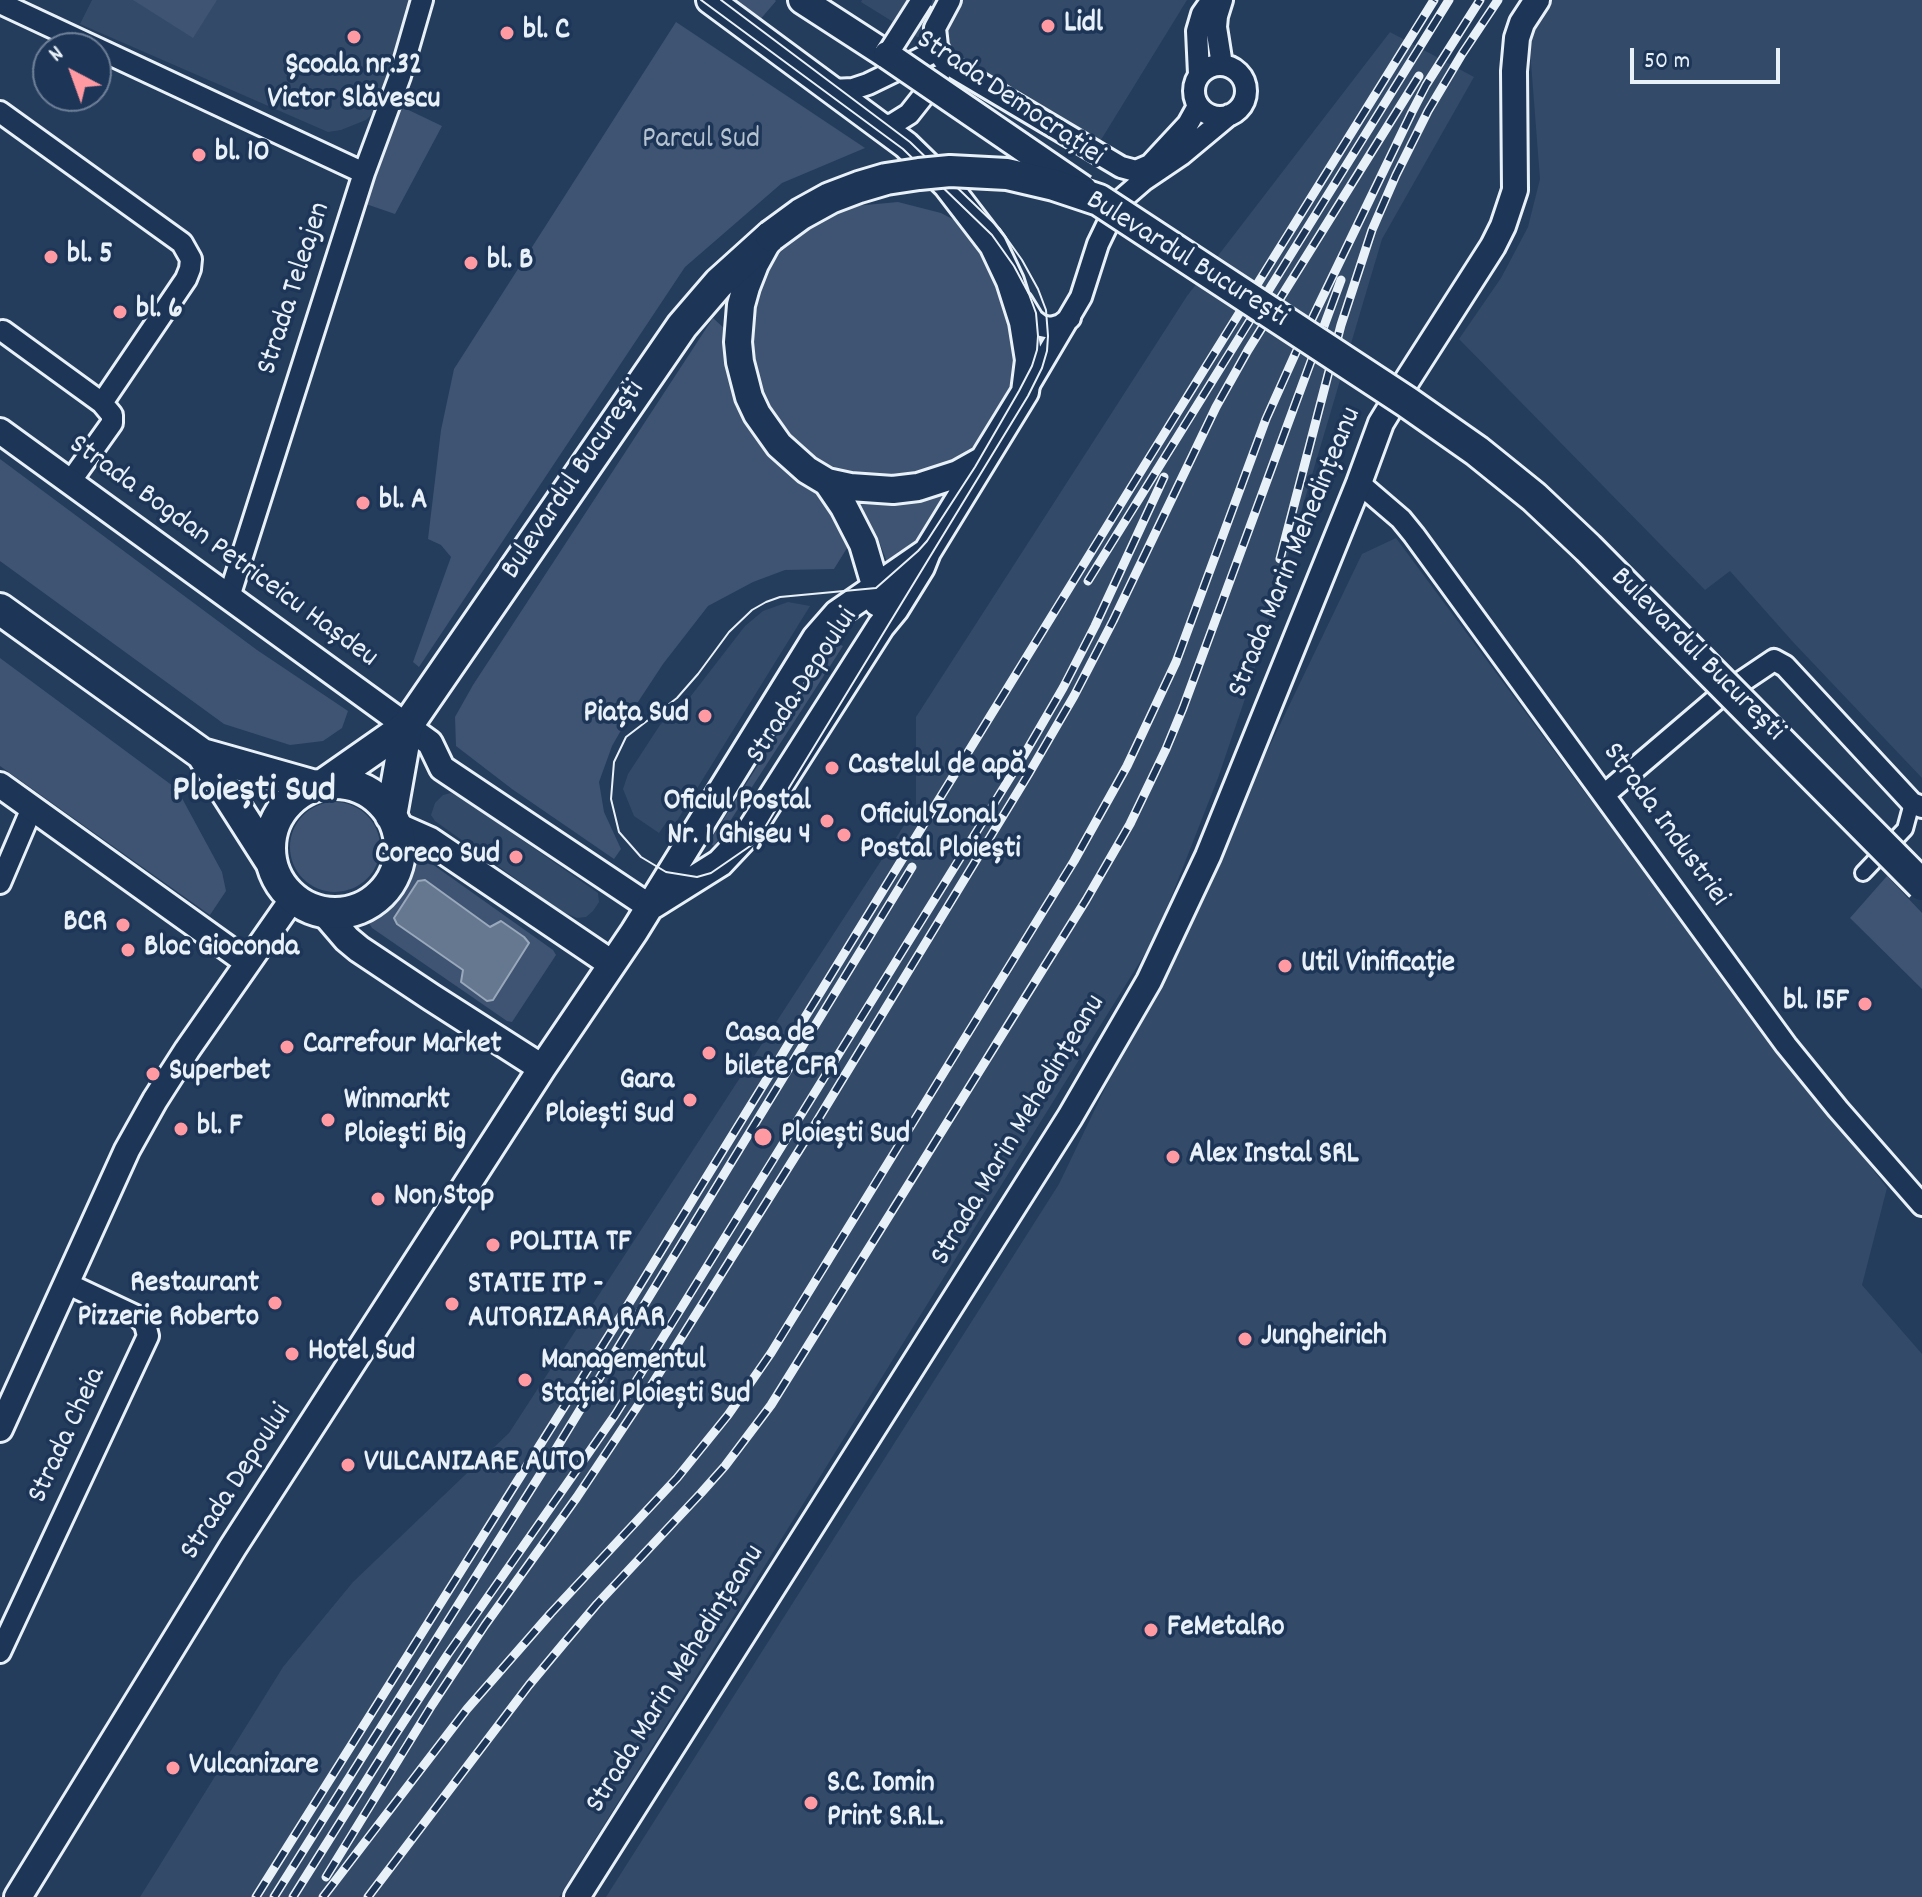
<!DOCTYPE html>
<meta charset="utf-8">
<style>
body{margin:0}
#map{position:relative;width:1922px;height:1897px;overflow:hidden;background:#253d5d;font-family:Dekko,sans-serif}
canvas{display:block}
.north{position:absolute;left:32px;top:32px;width:80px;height:80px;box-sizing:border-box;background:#1d3557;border:2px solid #6e8097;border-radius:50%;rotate:319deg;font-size:22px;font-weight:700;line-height:32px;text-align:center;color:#e8f1f8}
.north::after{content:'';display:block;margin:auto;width:28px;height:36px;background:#ff9aa2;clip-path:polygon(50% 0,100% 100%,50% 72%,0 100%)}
.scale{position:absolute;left:1630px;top:48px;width:150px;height:36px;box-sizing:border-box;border:4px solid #e8f1f8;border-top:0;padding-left:10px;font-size:24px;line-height:28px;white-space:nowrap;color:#e8f1f8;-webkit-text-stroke:6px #1d3557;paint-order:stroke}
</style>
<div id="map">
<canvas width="1922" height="1897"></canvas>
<div class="north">N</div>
<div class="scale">50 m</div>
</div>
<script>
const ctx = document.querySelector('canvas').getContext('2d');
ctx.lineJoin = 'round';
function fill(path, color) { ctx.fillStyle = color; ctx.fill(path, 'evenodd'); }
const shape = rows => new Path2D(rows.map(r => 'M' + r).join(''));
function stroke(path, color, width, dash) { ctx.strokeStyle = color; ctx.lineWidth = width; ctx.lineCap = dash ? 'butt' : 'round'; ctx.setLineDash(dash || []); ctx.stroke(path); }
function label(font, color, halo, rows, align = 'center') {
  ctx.font = font + ' Dekko,sans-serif'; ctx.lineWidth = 7; ctx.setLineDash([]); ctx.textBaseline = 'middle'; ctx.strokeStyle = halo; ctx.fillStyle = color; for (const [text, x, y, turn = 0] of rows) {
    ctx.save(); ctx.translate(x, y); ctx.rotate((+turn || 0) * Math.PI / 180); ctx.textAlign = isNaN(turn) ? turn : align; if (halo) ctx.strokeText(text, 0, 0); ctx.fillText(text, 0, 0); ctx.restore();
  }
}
const built = shape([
 [92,0,415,0,374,112,366,120,341,130,328,132,80,24],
 [862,0,1187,0,1096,148,861,2],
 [1552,0,1922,0,1922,778,1793,642,1730,571,1705,590,1459,339,1501,278,1528,227,1540,179,1529,37],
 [1390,32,1474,77,1382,239,1250,684,1218,778,1156,936,559,1897,140,1897,283,1667,353,1582,509,1433,916,807,916,717,1187,296],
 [1396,538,1586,794,1887,1188,1862,1285,1922,1354,1922,1897,606,1897,1059,1184,1362,554],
 [788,602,810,606,675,824,668,820,659,833,634,816,623,789,628,774,660,725,677,708,687,701,745,626,763,611],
 [451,793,462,798,598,893,599,902,593,911,586,917,577,918,561,911,435,821,431,815,435,803,443,795]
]);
const green = shape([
 [133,0,217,0,193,38],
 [727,0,775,0,776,1,758,22],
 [676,22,865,148,782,183,685,267,419,667,413,662,451,557,441,545,428,539,441,430,454,369],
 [396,104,442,126,395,214,363,203],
 [898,202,941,213,958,222,974,239,993,271,1012,318,1020,374,991,432,957,460,917,477,873,480,831,469,794,447,766,413,750,373,747,329,758,287,781,250,814,222,855,206],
 [713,318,726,330,806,479,843,521,847,548,834,569,785,570,753,582,708,606,663,664,632,711,612,746,599,782,604,812,621,849,614,859,512,789,456,746,455,717,473,685],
 [0,459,257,650,348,711,342,728,323,741,290,745,224,724,0,561],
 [941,492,946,493,948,499,901,566,889,567,877,536,859,512,859,506,863,501,868,500,890,505,908,503],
 [836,643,843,646,714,846,709,842],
 [0,658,177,789,222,872,226,891,210,915,0,766],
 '290 847a45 45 0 1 1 90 0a45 45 0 1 1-90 0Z',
 [414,854,418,854,553,950,556,955,512,1022,507,1021,372,928,367,920,370,915,391,901,406,879,410,857],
 [1887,876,1922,913,1922,989,1850,918]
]);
const water = shape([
 [425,880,490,927,501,921,524,937,529,943,493,1000,487,1001,461,982,463,970,397,924,394,918,418,881,425,880]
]);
const pedestrian = shape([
 [1863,873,1905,829,1912,803]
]);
const minor = shape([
 [950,0,935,28,937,46,943,59,951,66,1121,167,1136,171,1150,165,1188,124,1198,106],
 [0,3,364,173],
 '1194 91a26 26 0 1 1 52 0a26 26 0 1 1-52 0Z',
 [1222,65,1216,27,1217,16,1222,0],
 [1199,74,1197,31,1202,14,1212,0],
 [832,90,853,89,868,84,938,50],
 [0,112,182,243,191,259,190,269,186,279,102,403,112,415,112,423,70,482],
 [881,126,893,124,909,114,939,76],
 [1022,302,1033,320,1041,326,1051,328,1061,325,1070,318],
 [3,331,102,403],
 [1029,385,1081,297,1098,244,1112,215,1122,199,1144,180,1181,155,1229,115],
 [1359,483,1401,519,1414,535,1786,1045,1838,1109,1922,1205],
 [229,597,364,173,400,76,422,0],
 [1604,795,1719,697,1774,660,1785,666,1912,803,1922,807],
 [0,883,32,808],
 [0,1652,148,1336,145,1324,138,1317,66,1283]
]);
const tertiary = shape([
 [0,431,430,743,442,768,650,907],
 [0,785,247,962],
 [0,1429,127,1150,155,1100,187,1050,293,898],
 [577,1897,1070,1117,1149,981,1208,856,1359,483,1381,423,1408,379,1493,246,1503,226,1515,190,1514,71,1517,38,1522,23,1537,0]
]);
const secondary = shape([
 [802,0,887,55],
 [766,244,755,264,746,287,741,305,738,342,740,362,749,397,757,414,779,445,807,470,827,482,850,487,893,490,918,487,958,474,983,460],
 [827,482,844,507,863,544,876,588,878,603],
 [396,826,430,841,612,964],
 [653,905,720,863,751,830,881,626,895,609,921,567,927,552,1025,392,1029,360,1023,322,1010,281,993,245,947,185,906,145,710,0],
 [323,911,347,939,359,949,431,997,542,1068],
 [18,1897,233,1547,542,1068,634,932,816,638,837,614,927,552]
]);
const primary = shape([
 [0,609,202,754,315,786],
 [202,754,271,862],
 '270 848a65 65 0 1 1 130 0a65 65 0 1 1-130 0Z',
 [324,784,407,726,682,326,719,283,771,236],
 [391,816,407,726]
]);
const tram = shape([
 [701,0,903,149,992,235,1014,266,1029,294,1036,313,1038,336,1037,350,1032,366,1019,391,975,467,927,541,918,551,876,588,780,597,766,602,752,610,729,632,698,674,677,698,626,737,614,762,611,799,619,832,641,857,666,872,697,877,711,873,756,842,1028,396,1042,368,1047,351,1048,336,1046,310,1038,289,1022,260,1000,229,910,142,721,0]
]);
const rail = shape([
 [1280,559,1341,325,1372,230,1396,175,1428,111,1462,54,1498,0],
 [1088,581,1449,0],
 [326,1877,432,1705,485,1625,577,1497,651,1386,803,1144,1028,775,1074,696,1113,621,1216,407,1248,350,1419,76],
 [256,1897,623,1313,1146,463,1434,0],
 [274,1897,545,1467,912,867],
 [293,1897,395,1735,448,1654,615,1415,1024,755,1063,688,1095,626,1164,477],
 [323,1897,467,1709,551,1613,677,1478,728,1415,771,1353,1074,861,1127,766,1176,662,1266,419,1297,350,1412,112,1426,85,1480,0],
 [368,1897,529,1685,564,1643,597,1604,701,1493,725,1466,771,1405,1086,900,1130,824,1166,749,1183,708,1341,280]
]);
const minorBridge = shape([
 [887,55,922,0]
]);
const secondaryBridge = shape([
 [887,55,1083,189]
]);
const primaryBridge = shape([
 [771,236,801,214,830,198,859,187,886,179,919,174,950,171,1007,174,1054,185,1099,200,1407,402,1477,451,1534,497,1588,548,1922,885]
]);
const markers = [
 [1048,26,8,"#ff9aa2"],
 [507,33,8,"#ff9aa2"],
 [354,37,8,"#ff9aa2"],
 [199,155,8,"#ff9aa2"],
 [51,257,8,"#ff9aa2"],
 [471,263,8,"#ff9aa2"],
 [120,312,8,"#ff9aa2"],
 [363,503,8,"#ff9aa2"],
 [705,716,8,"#ff9aa2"],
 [832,768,8,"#ff9aa2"],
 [827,821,8,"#ff9aa2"],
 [844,835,8,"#ff9aa2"],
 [516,857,8,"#ff9aa2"],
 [123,925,8,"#ff9aa2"],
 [128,950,8,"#ff9aa2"],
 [1285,966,8,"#ff9aa2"],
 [1865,1004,8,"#ff9aa2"],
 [287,1047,8,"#ff9aa2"],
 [709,1053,8,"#ff9aa2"],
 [153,1074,8,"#ff9aa2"],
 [690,1100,8,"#ff9aa2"],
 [328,1120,8,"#ff9aa2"],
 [181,1129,8,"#ff9aa2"],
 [763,1137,10,"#ff9aa2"],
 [1173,1157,8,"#ff9aa2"],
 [378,1199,8,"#ff9aa2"],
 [493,1245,8,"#ff9aa2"],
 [275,1303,8,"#ff9aa2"],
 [452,1304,8,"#ff9aa2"],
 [1245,1339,8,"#ff9aa2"],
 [292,1354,8,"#ff9aa2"],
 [525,1380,8,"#ff9aa2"],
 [348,1465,8,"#ff9aa2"],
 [1151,1630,8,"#ff9aa2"],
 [173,1768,8,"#ff9aa2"],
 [811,1803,8,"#ff9aa2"]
];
const poiNames = [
 ["Lidl",1064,26],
 ["bl. C",523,33],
 ["Școala nr.32",354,68,"center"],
 ["Victor Slăvescu",354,102,"center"],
 ["bl. 10",215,155],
 ["bl. 5",67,257],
 ["bl. B",487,263],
 ["bl. 6",136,312],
 ["bl. A",379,503],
 ["Piața Sud",689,716,"right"],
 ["Castelul de apă",848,768],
 ["Oficiul Postal",811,804,"right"],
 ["Nr. 1 Ghișeu 4",811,838,"right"],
 ["Oficiul Zonal",860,818],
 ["Postal Ploiești",860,852],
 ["Coreco Sud",500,857,"right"],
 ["BCR",107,925,"right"],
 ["Bloc Gioconda",144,950],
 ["Util Vinificație",1301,966],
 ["bl. 15F",1849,1004,"right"],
 ["Casa de",725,1036],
 ["bilete CFR",725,1070],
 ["Carrefour Market",303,1047],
 ["Superbet",169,1074],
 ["Gara",674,1083,"right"],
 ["Ploiești Sud",674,1117,"right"],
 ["Winmarkt",344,1103],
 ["Ploieşti Big",344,1137],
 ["bl. F",197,1129],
 ["Ploiești Sud",781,1137],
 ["Alex Instal SRL",1189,1157],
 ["Non Stop",394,1199],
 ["POLITIA TF",509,1245],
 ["Restaurant",259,1286,"right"],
 ["Pizzerie Roberto",259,1320,"right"],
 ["STATIE ITP -",468,1287],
 ["AUTORIZARA RAR",468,1321],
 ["Jungheirich",1261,1339],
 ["Hotel Sud",308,1354],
 ["Managementul",541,1363],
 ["Stației Ploiești Sud",541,1397],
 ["VULCANIZARE AUTO",364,1465],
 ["FeMetalRo",1167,1630],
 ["Vulcanizare",189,1768],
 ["S.C. Iomin",827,1786],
 ["Print S.R.L.",827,1820]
];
const streetNames = [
 ["Strada Democrației",1009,100,34],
 ["Bulevardul București",1186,261,32],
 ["Strada Teleajen",296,289,-72],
 ["Bulevardul București",575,481,-56],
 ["Strada Bogdan Petriceicu Hașdeu",222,553,36],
 ["Strada Marin Mehedințeanu",1297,553,-68],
 ["Bulevardul București",1696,656,45],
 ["Strada Depoului",804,687,-57],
 ["Strada Industriei",1664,826,54],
 ["Strada Marin Mehedințeanu",1020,1131,-59],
 ["Strada Cheia",69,1436,-65],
 ["Strada Depoului",238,1483,-57],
 ["Strada Marin Mehedințeanu",677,1680,-58]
];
const parkNames = [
 ["Parcul Sud",701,142]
];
const districtNames = [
 ["Ploiești Sud",254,794]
];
fill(built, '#334a68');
fill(green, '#3e5472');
fill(water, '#657890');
stroke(water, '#99a8ba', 2);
stroke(pedestrian, '#e8f1f8', 20);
stroke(minor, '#e8f1f8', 26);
stroke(tertiary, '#e8f1f8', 30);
stroke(secondary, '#e8f1f8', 32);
stroke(primary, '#e8f1f8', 36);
stroke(pedestrian, '#1d3557', 14);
stroke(minor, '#1d3557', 20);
stroke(tertiary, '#1d3557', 24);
stroke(secondary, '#1d3557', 26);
stroke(primary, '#1d3557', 30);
stroke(tram, '#e8f1f8', 2);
stroke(rail, '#e8f1f8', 9);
stroke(rail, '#1d3557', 6, [18]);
stroke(minorBridge, '#e8f1f8', 26, []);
stroke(secondaryBridge, '#e8f1f8', 32, []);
stroke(primaryBridge, '#e8f1f8', 36, []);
stroke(minorBridge, '#1d3557', 20);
stroke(secondaryBridge, '#1d3557', 26);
stroke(primaryBridge, '#1d3557', 30);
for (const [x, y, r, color] of markers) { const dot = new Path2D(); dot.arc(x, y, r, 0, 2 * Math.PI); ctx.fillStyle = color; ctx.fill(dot); stroke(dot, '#1d3557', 3); }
label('bold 30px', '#e8f1f8', '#1d3557', poiNames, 'left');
label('30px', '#e8f1f8', '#1d3557', streetNames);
label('30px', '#b5c2d0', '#1d3557', parkNames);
label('bold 38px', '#e8f1f8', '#1d3557', districtNames);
</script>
